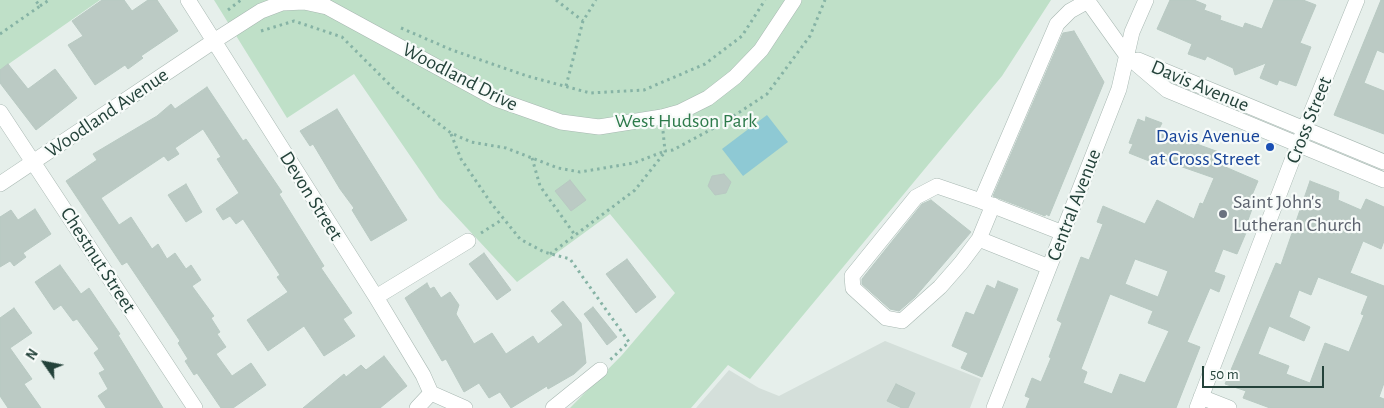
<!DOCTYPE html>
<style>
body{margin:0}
#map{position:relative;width:1384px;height:408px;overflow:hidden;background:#e6efeb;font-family:"Alegreya Sans",sans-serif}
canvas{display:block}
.north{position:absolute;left:20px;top:338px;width:50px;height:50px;-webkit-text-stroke:4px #f7fbf9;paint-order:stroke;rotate:303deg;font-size:14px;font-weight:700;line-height:20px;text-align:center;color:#24423a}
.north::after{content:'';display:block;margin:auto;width:18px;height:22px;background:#24423a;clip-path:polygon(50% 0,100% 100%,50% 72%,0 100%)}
.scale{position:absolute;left:1202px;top:366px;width:122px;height:22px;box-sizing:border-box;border:2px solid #24423a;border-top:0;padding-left:6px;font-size:15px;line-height:18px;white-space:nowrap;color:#24423a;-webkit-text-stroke:4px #f7fbf9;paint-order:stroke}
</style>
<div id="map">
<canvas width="1384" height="408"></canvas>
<div class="north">N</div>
<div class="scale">50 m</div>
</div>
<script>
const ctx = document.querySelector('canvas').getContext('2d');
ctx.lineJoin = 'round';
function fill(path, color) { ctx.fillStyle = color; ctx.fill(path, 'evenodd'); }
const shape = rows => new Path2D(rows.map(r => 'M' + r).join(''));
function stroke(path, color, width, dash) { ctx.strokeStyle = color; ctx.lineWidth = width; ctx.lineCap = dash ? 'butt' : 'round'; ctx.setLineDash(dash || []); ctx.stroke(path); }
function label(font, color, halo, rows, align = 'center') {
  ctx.font = font + ' "Alegreya Sans",sans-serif'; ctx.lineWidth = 4.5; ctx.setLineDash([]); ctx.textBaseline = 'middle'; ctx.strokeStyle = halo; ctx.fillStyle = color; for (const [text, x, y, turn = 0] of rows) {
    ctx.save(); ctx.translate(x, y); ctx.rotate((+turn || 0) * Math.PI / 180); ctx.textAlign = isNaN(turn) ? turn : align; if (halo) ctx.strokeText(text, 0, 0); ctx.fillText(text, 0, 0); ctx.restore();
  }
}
const built = shape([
 [885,341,981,379,970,408,696,408,729,370,759,388,779,396]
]);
const green = shape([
 [0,0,100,0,0,70],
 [214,0,1051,0,1002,76,750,379,728,365,691,408,570,408,622,355,675,293,610,214,517,282,439,198,354,74,287,118]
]);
const water = shape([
 [767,115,788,142,743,176,722,149]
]);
const building = shape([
 [102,0,124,0,132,11,148,0,157,0,178,31,141,56,143,58,128,69,125,65,95,85,68,45,83,36,72,21,102,0],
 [1170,0,1194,0,1206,5,1204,10,1221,16,1220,20,1243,28,1245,23,1262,29,1274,0,1303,0,1316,5,1300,43,1311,47,1296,86,1279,80,1277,85,1260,78,1266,63,1235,75,1233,68,1207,56,1205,60,1188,54,1192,44,1157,29,1170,0],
 [1381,0,1384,0,1384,53,1377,50,1364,83,1384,91,1384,134,1334,115,1381,0],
 [1074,31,1104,82,1049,216,1046,214,1045,216,993,196,1063,33,1074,31],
 [8,64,28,89,55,69,77,98,36,130,0,83,0,70,8,64],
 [207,87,243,141,246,139,282,192,279,194,324,266,321,268,352,313,343,319,355,336,324,356,304,326,268,351,247,320,288,292,277,277,280,275,243,219,236,224,230,216,223,220,216,209,239,193,217,159,221,157,203,129,175,148,179,154,168,161,164,156,101,198,119,225,131,217,152,249,158,244,167,259,175,253,186,269,191,265,201,280,192,286,214,316,211,318,220,332,217,334,226,347,216,354,232,376,251,363,266,385,233,408,221,408,197,373,194,375,185,361,188,359,178,343,180,341,160,311,127,262,122,265,66,181,97,160,93,154,157,116,171,104,175,109,207,87],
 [337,109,407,220,371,241,352,210,354,208,340,189,313,144,310,146,300,131,337,109],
 [1146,117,1162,123,1159,129,1161,131,1227,155,1223,166,1258,181,1247,207,1252,209,1248,220,1251,221,1237,254,1223,249,1214,272,1225,276,1219,292,1210,288,1187,342,1200,347,1176,408,1026,408,1030,398,1025,396,1032,378,1041,382,1051,358,1049,357,1062,323,1057,320,1081,257,1089,260,1103,224,1097,222,1103,206,1145,224,1157,200,1194,219,1200,203,1203,204,1214,178,1151,156,1149,161,1129,153,1133,144,1129,143,1138,119,1145,122,1146,117],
 [1135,259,1168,271,1158,297,1125,284,1135,259],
 [1110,294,1153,311,1148,323,1169,331,1145,383,1120,374,1112,394,1083,383,1087,372,1081,369,1110,294],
 [724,174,731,182,726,193,715,195,708,186,712,176,724,174],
 [570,180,586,200,571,211,555,191,570,180],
 [1310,181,1339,192,1338,200,1361,210,1366,199,1384,207,1384,241,1381,249,1363,241,1350,273,1384,286,1384,383,1379,397,1384,399,1384,408,1270,408,1243,398,1246,391,1225,384,1276,263,1281,265,1310,181],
 [1318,277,1368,296,1361,314,1364,315,1349,352,1325,343,1310,383,1286,374,1289,366,1258,354,1269,326,1304,341,1310,327,1289,317,1299,290,1311,295,1318,277],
 [186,184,202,212,186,222,168,195,186,184],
 [931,200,971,232,915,297,899,311,890,309,862,284,862,279,922,204,931,200],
 [35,209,51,234,23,253,26,257,14,266,10,261,0,267,0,217,11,210,18,220,35,209],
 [484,253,511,290,497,300,469,264,484,253],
 [627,259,656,297,636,313,606,274,627,259],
 [60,265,81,294,89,288,120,334,118,335,163,408,106,408,98,396,108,389,99,373,105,370,94,353,99,349,77,319,73,321,61,305,54,310,35,282,60,265],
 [998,281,1018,289,982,377,961,368,968,353,952,346,966,312,974,315,987,285,995,289,998,281],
 [427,283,430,289,434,287,441,298,450,292,459,305,456,314,474,344,492,333,506,354,533,336,538,344,563,325,551,311,563,301,581,323,586,363,574,374,548,389,547,386,511,408,500,392,489,398,479,383,464,392,446,359,442,361,405,298,427,283],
 [593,307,617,337,607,345,584,314,593,307],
 [14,308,32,333,10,348,32,379,24,384,41,408,8,408,0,396,0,318,14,308],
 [384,356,407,386,380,408,303,408,344,374,346,377,361,365,366,370,384,356],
 [896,384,915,393,908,408,902,408,887,401,896,384]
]);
const path = shape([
 [556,0,583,21],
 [40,6,49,0],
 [228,10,241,0],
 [401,28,452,50,527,76,590,93,644,90,705,64,742,36,765,0],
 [261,31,294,21,342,37,397,92,451,133,471,142,506,148,558,168,580,172,634,163,665,151],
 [0,34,40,6,35,0],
 [566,86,583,21,596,0],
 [663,131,665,151,673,150,723,123,767,94,810,36,825,0],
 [451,134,461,159,491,203,520,239,544,252,570,259,629,342,610,360],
 [532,158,540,186,575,235],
 [481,233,503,219],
 [550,254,635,190,665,152]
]);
const minor = shape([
 [188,0,376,297,423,375,431,393],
 [1087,0,1127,56,1167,90,1384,180],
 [1138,60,1384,162],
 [0,112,195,408],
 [0,184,214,41,261,11,282,3,304,2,327,7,496,99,561,122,599,127,662,117,680,112,708,98,735,77,761,50,794,0],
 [981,201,1057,24,1070,11,1088,1],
 [993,205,979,239,961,263,940,287,902,321,886,318,853,288,852,276,916,197,937,186,981,201,1063,233],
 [979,239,1049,267],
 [376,297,468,241],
 [431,393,465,408],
 [1201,397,1229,408],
 [417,408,431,393],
 [553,408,600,370],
 [994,408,1119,89,1132,32,1146,0],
 [1197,408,1298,145,1357,0]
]);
const markers = [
 [1270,147,5,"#1a4fb4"],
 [1223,214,5,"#6b7280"]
];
const streetNames = [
 ["Woodland Drive",460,77,27],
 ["Davis Avenue",1200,86,23],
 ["Woodland Avenue",107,113,-34],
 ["Cross Street",1309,120,-68],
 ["Devon Street",311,196,58],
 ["Central Avenue",1074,205,-69],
 ["Chestnut Street",98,260,57]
];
const parkNames = [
 ["West Hudson Park",686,121]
];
const transitNames = [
 ["Davis Avenue",1260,136],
 ["at Cross Street",1260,159]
];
const worshipNames = [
 ["Saint John's",1233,202],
 ["Lutheran Church",1233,225]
];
fill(built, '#d4dfda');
fill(green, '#bfe0c8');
fill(water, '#8ec9d4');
fill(building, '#bbcac4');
stroke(building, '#b8c9c2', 1);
stroke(minor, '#a8b8b2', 16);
stroke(path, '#86b3a5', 3, [2.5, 4]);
stroke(minor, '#fff', 15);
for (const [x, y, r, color] of markers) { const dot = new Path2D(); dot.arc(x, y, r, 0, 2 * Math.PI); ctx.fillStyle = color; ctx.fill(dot); stroke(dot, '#f7fbf9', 2); }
label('20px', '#24423a', '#f7fbf9', streetNames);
label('20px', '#2d7a4b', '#f7fbf9', parkNames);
label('20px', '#164399', '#f7fbf9', transitNames, 'right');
label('20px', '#5b616d', '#f7fbf9', worshipNames, 'left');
</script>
